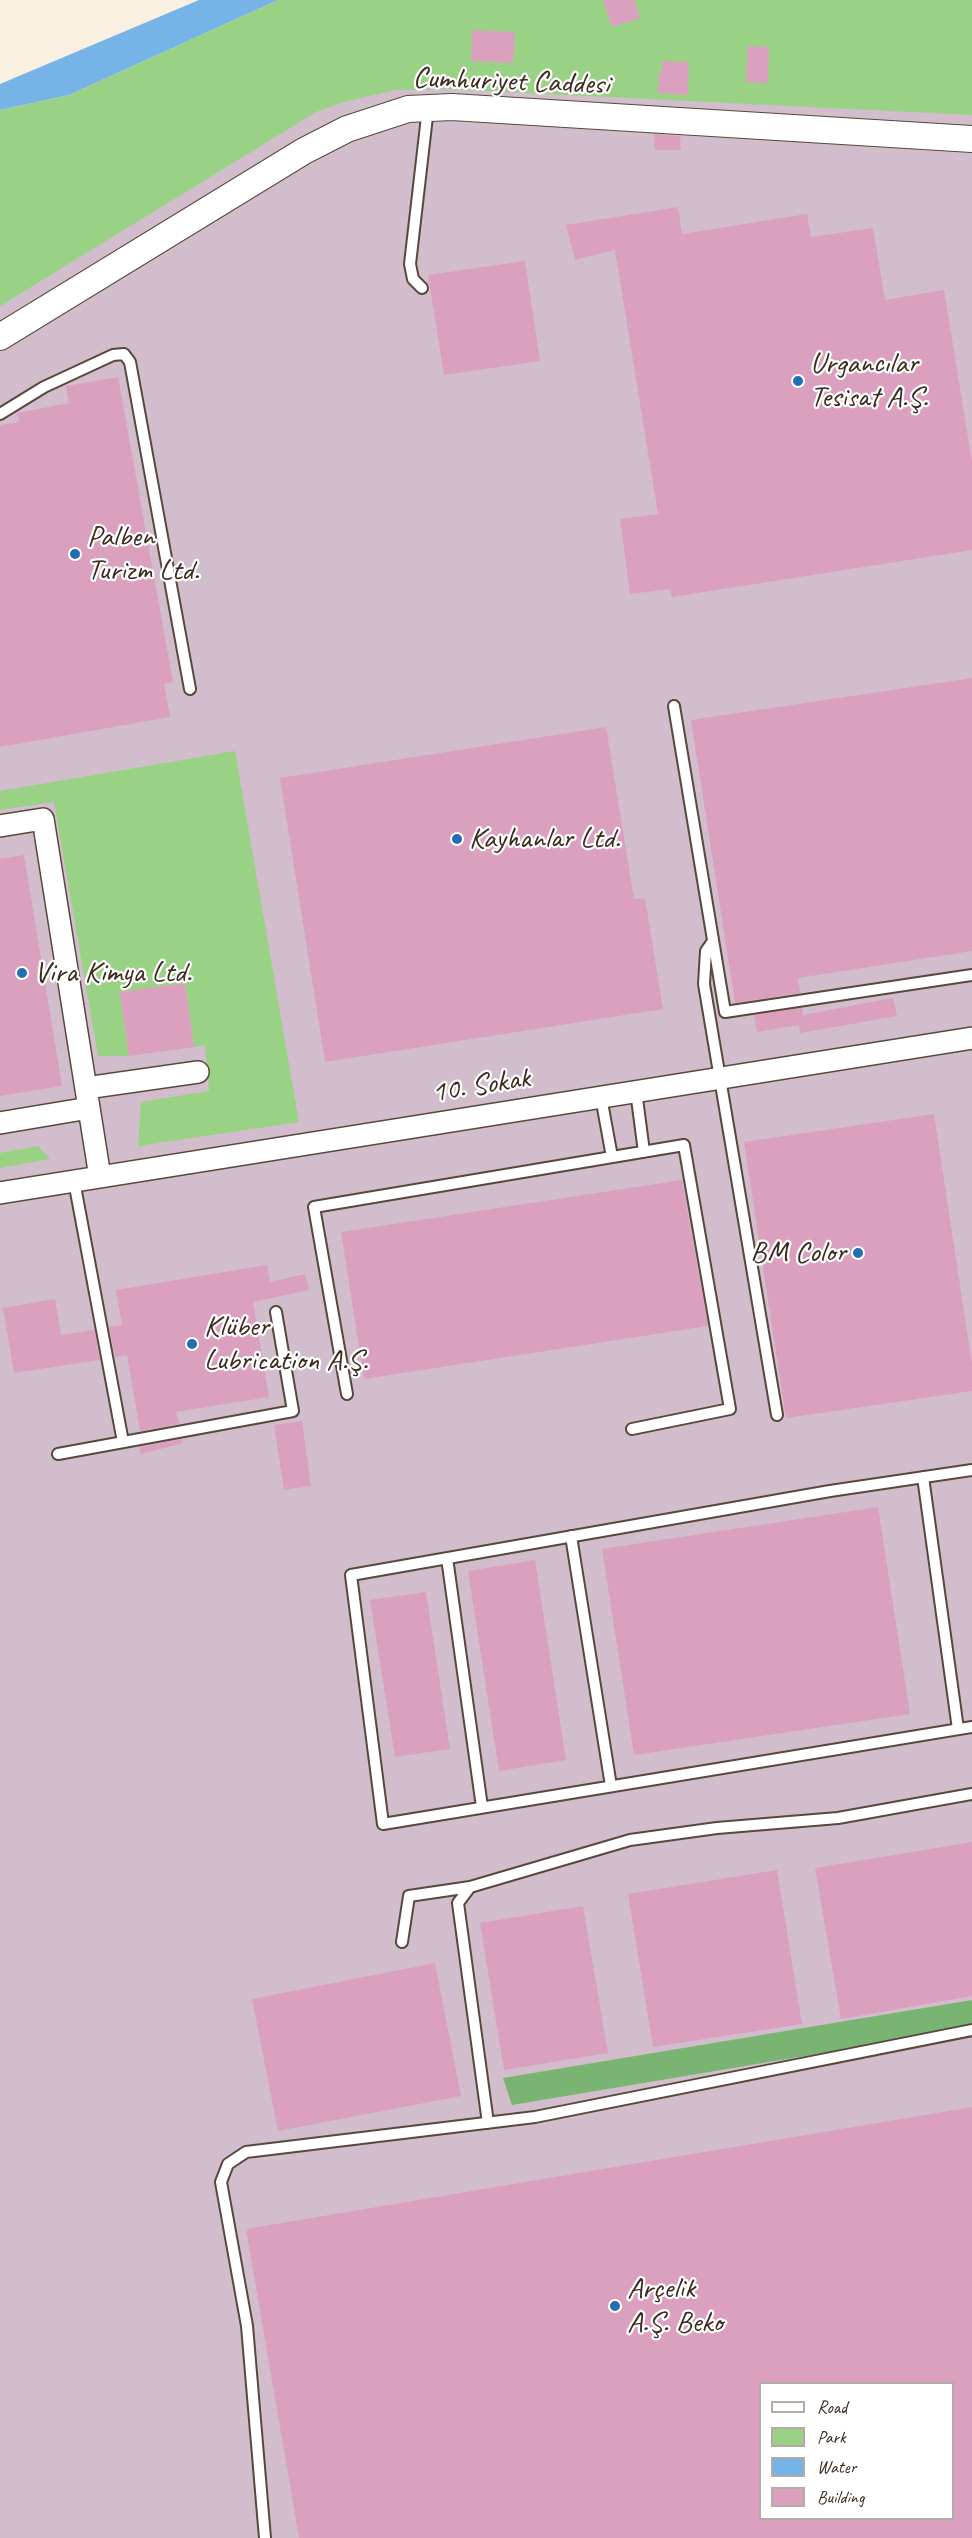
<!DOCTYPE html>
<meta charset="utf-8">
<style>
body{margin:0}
#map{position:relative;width:972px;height:2538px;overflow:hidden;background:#f9f0e2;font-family:Caveat,sans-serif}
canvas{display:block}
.legend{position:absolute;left:759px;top:2382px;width:195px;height:138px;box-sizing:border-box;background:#fff;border:2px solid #b1aaa5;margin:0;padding:8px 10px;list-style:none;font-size:18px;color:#3b2a1e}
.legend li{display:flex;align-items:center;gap:12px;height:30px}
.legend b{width:30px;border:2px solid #b1aaa5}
</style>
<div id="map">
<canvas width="972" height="2538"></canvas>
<ul class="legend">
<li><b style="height:8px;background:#fff"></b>Road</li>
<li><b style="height:16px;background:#99d285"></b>Park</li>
<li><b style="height:16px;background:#76b4e8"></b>Water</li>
<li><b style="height:16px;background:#dca0bf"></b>Building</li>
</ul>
</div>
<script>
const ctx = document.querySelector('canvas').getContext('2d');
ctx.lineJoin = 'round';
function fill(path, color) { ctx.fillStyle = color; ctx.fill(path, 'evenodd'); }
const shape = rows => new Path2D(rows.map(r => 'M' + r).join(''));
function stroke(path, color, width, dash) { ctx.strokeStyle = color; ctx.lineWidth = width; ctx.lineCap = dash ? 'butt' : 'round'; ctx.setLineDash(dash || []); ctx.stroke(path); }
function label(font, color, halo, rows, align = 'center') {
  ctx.font = font + ' Caveat,sans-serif'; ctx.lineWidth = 4.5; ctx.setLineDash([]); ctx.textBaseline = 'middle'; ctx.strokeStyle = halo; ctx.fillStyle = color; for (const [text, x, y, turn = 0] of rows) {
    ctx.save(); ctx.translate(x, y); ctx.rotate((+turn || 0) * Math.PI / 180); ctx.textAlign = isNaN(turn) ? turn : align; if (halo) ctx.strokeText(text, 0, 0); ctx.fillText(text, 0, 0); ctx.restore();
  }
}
const industrial = shape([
 [378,33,972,42,972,2538,0,2538,0,237],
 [760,2384,952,2384,952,2518,760,2518]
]);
const green = shape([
 [278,0,972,0,972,115,446,89,395,90,344,102,316,112,0,306,0,110,69,95],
 [235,751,299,1122,138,1146,141,1102,209,1091,205,1045,194,1047,185,983,120,992,129,1056,98,1056,54,802,0,810,0,791],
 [38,1146,50,1159,0,1168,0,1153]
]);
const forest = shape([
 [972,2000,972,2028,512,2105,503,2078]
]);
const water = shape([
 [199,0,278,0,69,95,0,110,0,84]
]);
const building = shape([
 [603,0,634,0,640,18,612,27],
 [472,30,515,32,513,63,471,61],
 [748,46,769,47,768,83,746,82],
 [662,61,689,62,688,95,658,93,659,72,662,72],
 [654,134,680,136,681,150,655,150],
 [678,207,682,234,807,214,811,237,873,228,885,300,944,290,972,462,972,550,672,597,670,589,630,594,620,519,658,514,615,250,575,260,566,225],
 [525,261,540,361,444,375,428,275],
 [118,377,173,682,164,684,170,717,0,747,0,425,19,422,17,413,69,403,66,386],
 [972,678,972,951,798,978,800,993,735,1003,691,720],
 [606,727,634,899,645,898,663,1009,325,1062,280,778],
 [24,855,62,1086,0,1096,0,859],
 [185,983,194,1047,129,1056,120,992],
 [893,998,897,1016,800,1033,799,1025,757,1032,754,1015,802,1008,803,1015],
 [934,1114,972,1364,972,1391,786,1418,744,1142],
 [682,1180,708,1326,364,1379,341,1232],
 [267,1265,270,1282,305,1274,309,1290,253,1302,269,1397,176,1412,179,1424,140,1431,127,1355,115,1357,109,1327,122,1325,116,1290],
 [55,1299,61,1335,94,1330,100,1360,14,1373,3,1308],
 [302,1421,311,1486,284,1490,274,1425],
 [182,1439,183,1443,141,1454,139,1447],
 [878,1507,910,1714,634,1755,602,1549],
 [535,1560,566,1760,499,1771,468,1571],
 [426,1592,450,1749,395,1757,370,1600],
 [972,1842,972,1996,841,2019,815,1868],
 [777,1870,802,2024,653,2047,628,1894],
 [583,1906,608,2053,504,2070,480,1923],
 [435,1963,461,2096,278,2131,252,1999],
 [972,2107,972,2538,299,2538,246,2229],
 [760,2384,952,2384,952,2518,760,2518]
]);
const service = shape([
 [422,288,413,279,410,264,428,108],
 [0,414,44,387,113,355,124,354,130,362,190,689],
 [674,706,725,1012,972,975],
 [713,941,706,951,704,984,777,1415],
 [636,1091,644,1152],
 [601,1097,612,1157],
 [74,1181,123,1442],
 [347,1394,314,1207,684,1145,730,1409,632,1429],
 [58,1454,293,1411,276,1312],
 [972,1470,830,1491,351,1575,383,1824,972,1727],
 [923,1477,958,1729],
 [571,1536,611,1786],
 [447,1558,482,1807],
 [470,1887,458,1903,488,2123],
 [402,1942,409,1896,470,1887,630,1840,717,1828,838,1818,972,1794],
 [265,2538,247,2326,221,2182,228,2164,246,2152,535,2117,972,2030]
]);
const minor = shape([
 [0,826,43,819,100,1177],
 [86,1088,198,1072],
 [0,1123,89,1108],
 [0,1193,972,1038]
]);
const tertiary = shape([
 [0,337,304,151,347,129,408,109,452,107,972,139]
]);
const markers = [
 [798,381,6,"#1f6fb2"],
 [75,554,6,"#1f6fb2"],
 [457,839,6,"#1f6fb2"],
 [22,973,6,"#1f6fb2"],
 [858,1253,6,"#1f6fb2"],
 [192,1344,6,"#1f6fb2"],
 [615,2306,6,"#1f6fb2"]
];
const streetNames = [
 ["Cumhuriyet Caddesi",511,82,2],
 ["10. Sokak",481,1086,-9]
];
const poiNames = [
 ["Urgancılar",810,364],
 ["Tesisat A.Ş.",810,398],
 ["Palben",87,537],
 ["Turizm Ltd.",87,571],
 ["Kayhanlar Ltd.",469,839],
 ["Vira Kimya Ltd.",34,973],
 ["BM Color",846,1253,"right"],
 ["Klüber",204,1327],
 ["Lubrication A.Ş.",204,1361],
 ["Arçelik",627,2289],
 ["A.Ş. Beko",627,2323]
];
fill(industrial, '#d1bdcb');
fill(green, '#99d285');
fill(forest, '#7ab472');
fill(water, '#76b4e8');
fill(building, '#dca0bf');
stroke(service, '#58483b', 14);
stroke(minor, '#58483b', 24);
stroke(tertiary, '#58483b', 28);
stroke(service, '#fff', 10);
stroke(minor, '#fff', 21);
stroke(tertiary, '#fff', 26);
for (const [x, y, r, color] of markers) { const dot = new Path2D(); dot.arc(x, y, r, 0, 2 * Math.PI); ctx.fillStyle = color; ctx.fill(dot); stroke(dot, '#fff', 2); }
label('30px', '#3b2a1e', '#fff', streetNames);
label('30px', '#3b2a1e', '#fff', poiNames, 'left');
</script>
